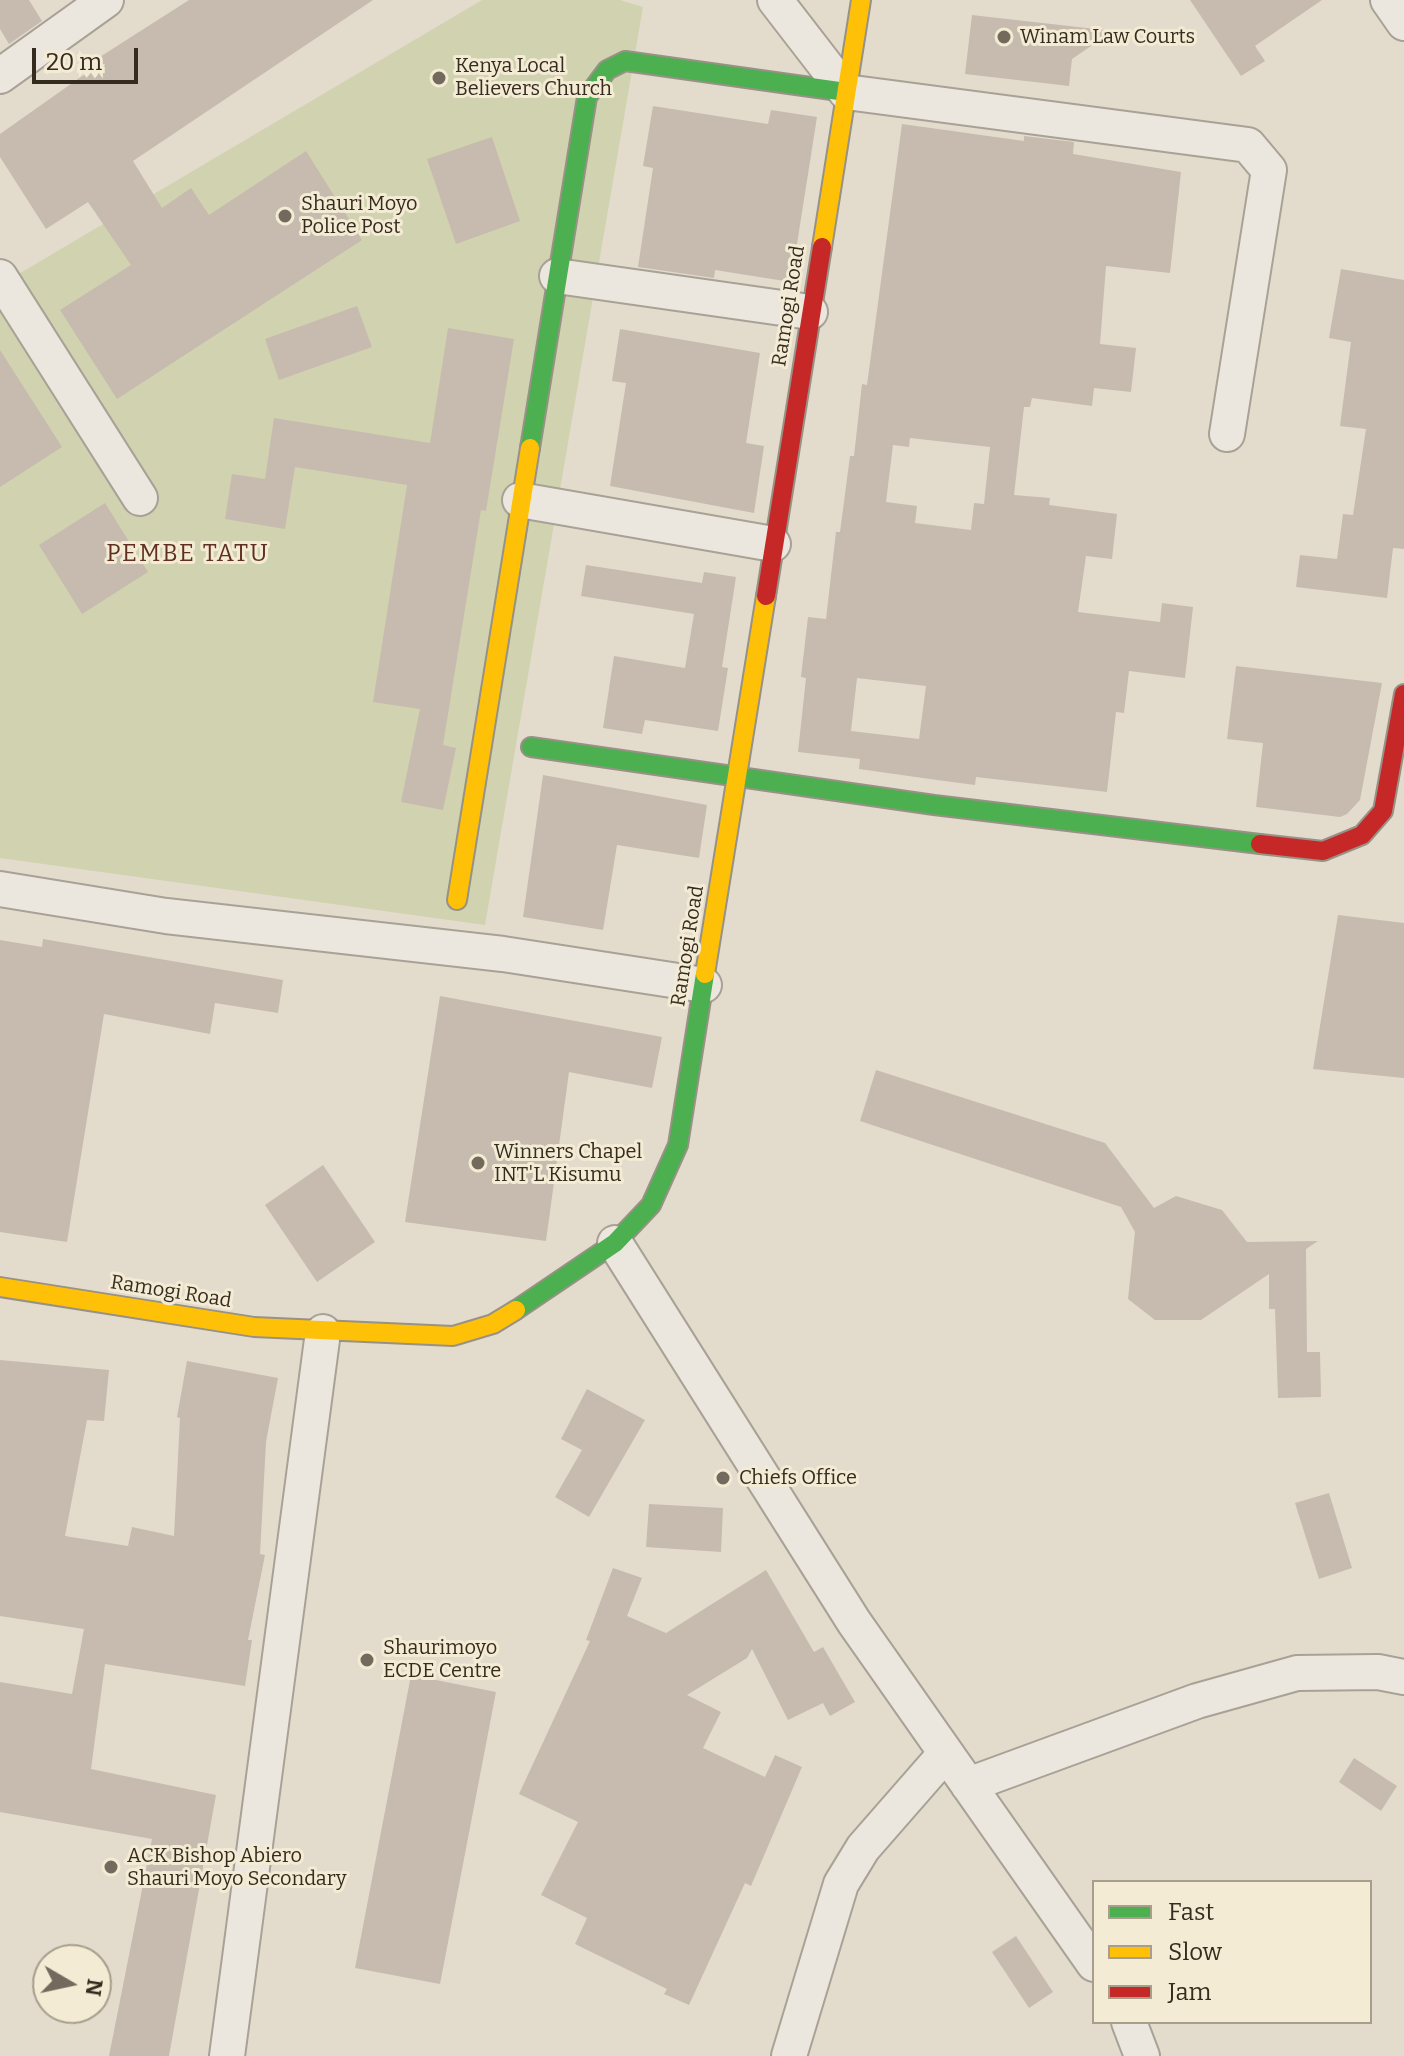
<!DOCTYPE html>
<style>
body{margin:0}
#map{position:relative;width:1404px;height:2056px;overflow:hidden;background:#e3dccd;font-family:Bitter,serif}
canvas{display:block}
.legend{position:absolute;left:1092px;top:1880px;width:280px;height:144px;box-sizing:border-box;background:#f3ebd4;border:2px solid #a79e8c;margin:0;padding:10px 14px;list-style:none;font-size:24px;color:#362b1f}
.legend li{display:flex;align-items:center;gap:16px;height:40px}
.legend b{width:40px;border:2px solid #a79e8c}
.north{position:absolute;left:32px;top:1944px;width:80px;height:80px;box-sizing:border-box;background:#f3ebd4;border:2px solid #a79e8c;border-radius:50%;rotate:99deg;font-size:22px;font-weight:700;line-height:32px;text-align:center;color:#362b1f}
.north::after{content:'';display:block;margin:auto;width:28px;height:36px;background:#73695c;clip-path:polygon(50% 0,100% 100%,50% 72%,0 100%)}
.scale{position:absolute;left:32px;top:48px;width:106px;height:36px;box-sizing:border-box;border:4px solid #362b1f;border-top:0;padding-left:10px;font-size:24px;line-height:28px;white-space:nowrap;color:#362b1f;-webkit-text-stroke:6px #f3ebd4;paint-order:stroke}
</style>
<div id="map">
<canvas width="1404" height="2056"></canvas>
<ul class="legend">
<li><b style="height:10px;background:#4caf50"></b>Fast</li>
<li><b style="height:10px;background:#ffc107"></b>Slow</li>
<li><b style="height:10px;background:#c62828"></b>Jam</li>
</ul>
<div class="north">N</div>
<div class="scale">20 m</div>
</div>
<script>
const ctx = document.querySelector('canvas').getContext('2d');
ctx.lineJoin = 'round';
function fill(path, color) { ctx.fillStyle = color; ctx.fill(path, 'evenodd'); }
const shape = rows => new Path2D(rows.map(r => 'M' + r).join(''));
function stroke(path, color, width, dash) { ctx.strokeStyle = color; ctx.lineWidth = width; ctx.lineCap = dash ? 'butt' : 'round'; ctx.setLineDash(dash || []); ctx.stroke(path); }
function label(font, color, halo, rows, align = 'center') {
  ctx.font = font + ' Bitter,serif'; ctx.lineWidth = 6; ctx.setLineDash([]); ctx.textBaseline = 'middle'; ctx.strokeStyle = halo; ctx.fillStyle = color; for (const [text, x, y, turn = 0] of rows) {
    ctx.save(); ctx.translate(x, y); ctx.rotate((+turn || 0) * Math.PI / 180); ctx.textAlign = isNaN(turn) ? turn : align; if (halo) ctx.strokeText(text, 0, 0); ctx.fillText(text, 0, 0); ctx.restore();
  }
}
const green = shape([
 [482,0,620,0,643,7,485,925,0,858,0,285]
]);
const building = shape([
 [0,0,29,0,42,21,9,44,0,29],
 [189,0,373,0,133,161,162,208,191,188,209,215,306,151,362,240,117,399,60,310,131,265,88,202,46,229,0,157,0,134,95,67,92,62],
 [1190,0,1322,0,1255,46,1265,61,1241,76],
 [972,15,1113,31,1072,59,1069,86,965,74],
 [653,106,768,124,771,110,817,117,791,282,715,270,714,278,638,267,653,168,643,166],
 [902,124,1024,141,1024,136,1074,142,1073,154,1181,172,1170,273,1106,266,1100,344,1136,348,1131,392,1094,388,1092,406,1032,398,1030,407,1024,407,1014,495,1050,498,1049,505,1117,514,1112,559,1086,556,1078,612,1160,622,1162,603,1193,607,1185,678,1129,671,1124,713,1116,712,1107,792,976,777,975,785,937,780,859,769,860,759,798,752,806,678,801,677,808,617,826,619,836,532,840,532,850,456,854,456,862,384,867,385],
 [910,438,990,447,984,504,974,503,971,530,915,523,917,506,886,502,893,445,909,447],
 [857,678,926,686,919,739,851,731],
 [492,137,520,221,456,244,427,159],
 [1341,269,1404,280,1404,549,1393,548,1387,598,1296,587,1300,555,1337,559,1343,514,1353,515,1366,429,1340,426,1351,342,1329,338],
 [357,306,372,347,279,380,265,339],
 [448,328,514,339,486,511,481,510,443,745,456,748,443,810,401,802,420,709,373,702,407,485,295,467,285,529,225,519,232,474,265,479,274,418,430,443],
 [620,329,760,353,746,443,764,446,754,513,610,486,626,383,612,381],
 [0,350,62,447,0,487],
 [105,503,148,572,82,614,39,545],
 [586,565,702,583,704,572,736,577,722,667,728,668,718,731,645,720,642,734,603,728,614,656,685,668,694,614,581,596],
 [1236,666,1382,683,1360,800,1347,814,1340,817,1256,807,1263,743,1227,739],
 [543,775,707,805,699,858,617,845,603,930,523,917],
 [1338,915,1404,923,1404,1078,1313,1069],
 [43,939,283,980,278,1013,215,1003,210,1034,104,1014,67,1242,0,1232,0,940,42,947],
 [440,996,662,1037,652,1088,569,1072,546,1241,405,1222],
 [876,1070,1105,1143,1154,1208,1176,1196,1222,1210,1247,1242,1318,1241,1306,1249,1307,1352,1320,1352,1321,1397,1278,1398,1275,1309,1269,1309,1269,1274,1201,1320,1155,1320,1128,1299,1135,1232,1121,1207,860,1121],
 [323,1165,375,1242,317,1282,265,1205],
 [0,1360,109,1370,104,1421,87,1420,65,1536,128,1546,132,1527,174,1536,180,1418,177,1417,187,1361,278,1378,266,1442,260,1554,265,1555,248,1640,252,1640,245,1686,105,1664,91,1769,216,1795,169,2056,109,2056,152,1839,0,1812,0,1682,72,1694,84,1629,0,1616],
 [587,1389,645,1420,589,1517,555,1497,582,1450,561,1439],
 [1329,1493,1352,1568,1319,1579,1295,1503],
 [649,1504,723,1508,721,1552,646,1547],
 [613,1568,642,1578,627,1616,666,1633,766,1570,814,1652,823,1647,855,1702,830,1716,823,1703,788,1720,752,1649,747,1658,687,1695,721,1712,703,1748,765,1777,775,1755,802,1767,751,1886,745,1883,689,2005,664,1994,667,1989,575,1944,587,1918,541,1895,578,1822,519,1794,590,1641,586,1640],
 [411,1675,496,1692,440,1984,355,1968],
 [1354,1758,1397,1786,1381,1811,1339,1782],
 [1016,1936,1053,1992,1029,2008,992,1952]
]);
const street = shape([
 [775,0,846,92,1248,145,1269,170,1227,434],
 [1388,0,1404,23],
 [0,76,106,0],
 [557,276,810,312],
 [0,277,140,498],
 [520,500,773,544],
 [0,889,166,916,503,954,704,985],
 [615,1243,854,1622,1094,1964],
 [968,1785,1197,1701,1297,1673,1378,1672,1404,1677],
 [1129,2022,1142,2056],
 [227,2056,323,1332],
 [789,2056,841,1884,863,1848,946,1753]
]);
const fast = shape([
 [530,448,587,97,607,70,625,61,846,92],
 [531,747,934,805,1260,844],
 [516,1310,615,1243,651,1205,678,1145,705,974]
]);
const slow = shape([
 [822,247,861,0],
 [457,900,530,448],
 [705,974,766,596],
 [0,1287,254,1327,453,1336,493,1324,516,1310]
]);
const jam = shape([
 [766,596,822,247],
 [1260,844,1323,851,1362,835,1383,811,1404,694]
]);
const markers = [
 [1004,37,8,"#73695c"],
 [439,78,8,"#73695c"],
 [285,216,8,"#73695c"],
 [478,1163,8,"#73695c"],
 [723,1478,8,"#73695c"],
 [367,1660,8,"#73695c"],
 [111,1867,8,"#73695c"]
];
const poiNames = [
 ["Winam Law Courts",1020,37],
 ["Kenya Local",455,66],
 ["Believers Church",455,89],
 ["Shauri Moyo",301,204],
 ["Police Post",301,227],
 ["Winners Chapel",494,1152],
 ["INT'L Kisumu",494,1175],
 ["Chiefs Office",739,1478],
 ["Shaurimoyo",383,1648],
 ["ECDE Centre",383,1671],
 ["ACK Bishop Abiero",127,1856],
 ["Shauri Moyo Secondary",127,1879]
];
const streetNames = [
 ["Ramogi Road",789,306,-81],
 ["Ramogi Road",688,946,-81],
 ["Ramogi Road",171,1292,9]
];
const quarterNames = [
 ["PEMBE TATU",188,554]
];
fill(green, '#d1d2b0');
fill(building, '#c6bbae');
stroke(street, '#a8a196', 38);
stroke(fast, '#989186', 22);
stroke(slow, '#989186', 22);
stroke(jam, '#989186', 22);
stroke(street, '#ece7de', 34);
stroke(fast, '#4caf50', 18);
stroke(slow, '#ffc107', 18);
stroke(jam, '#c62828', 18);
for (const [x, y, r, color] of markers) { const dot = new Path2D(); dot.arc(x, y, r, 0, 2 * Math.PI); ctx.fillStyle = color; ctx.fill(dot); stroke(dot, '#f3ebd4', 3); }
label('20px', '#362b1f', '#f3ebd4', poiNames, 'left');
label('20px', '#362b1f', '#f3ebd4', streetNames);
ctx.letterSpacing = '2px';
label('24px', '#602f21', '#f3ebd4', quarterNames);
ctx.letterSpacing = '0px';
</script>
